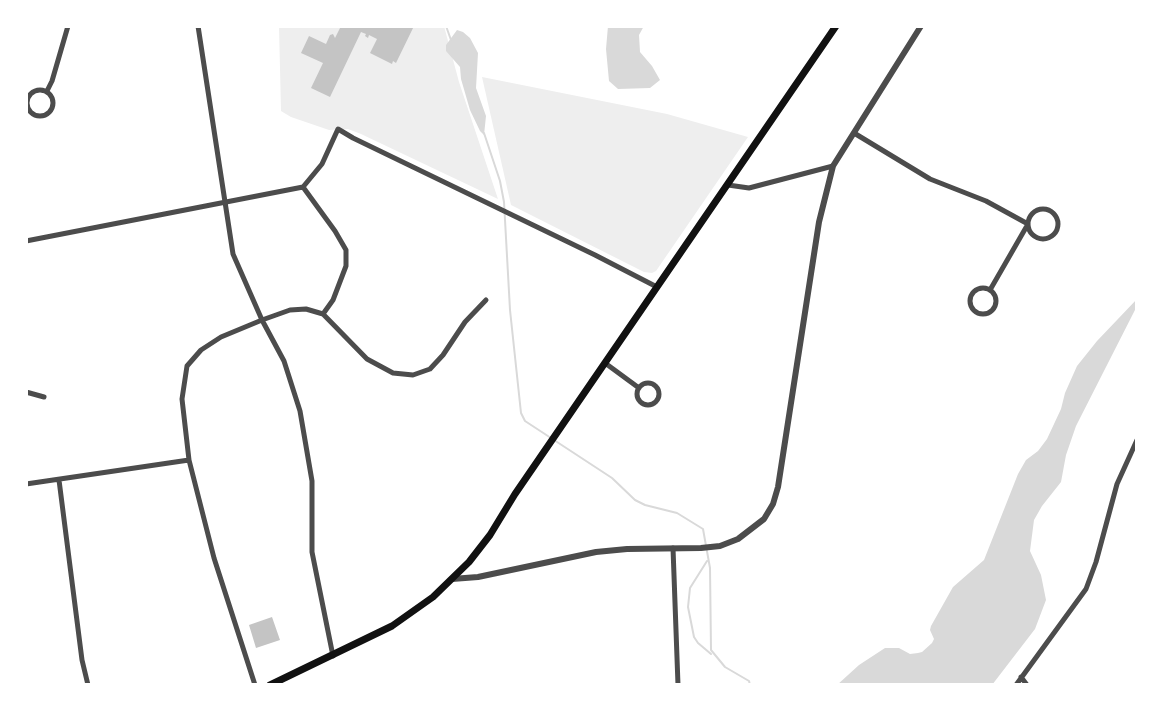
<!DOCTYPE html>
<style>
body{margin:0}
#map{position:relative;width:1163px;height:711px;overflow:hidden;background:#fff;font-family:"Roboto Condensed",sans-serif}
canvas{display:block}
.frame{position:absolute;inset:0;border:28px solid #fff;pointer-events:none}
</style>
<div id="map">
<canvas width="1163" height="711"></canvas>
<div class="frame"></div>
</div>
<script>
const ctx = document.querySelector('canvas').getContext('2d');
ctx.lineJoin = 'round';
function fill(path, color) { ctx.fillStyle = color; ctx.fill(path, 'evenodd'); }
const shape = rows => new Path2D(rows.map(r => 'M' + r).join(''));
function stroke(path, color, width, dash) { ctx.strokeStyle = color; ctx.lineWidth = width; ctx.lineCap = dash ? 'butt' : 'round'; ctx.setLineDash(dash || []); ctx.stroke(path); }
const green = shape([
 [279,26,444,26,459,82,498,199,361,134,348,129,329,130,291,117,281,111],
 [482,77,667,114,748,137,656,271,652,273,644,272,511,205]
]);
const water = shape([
 [608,26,644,26,639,35,640,52,652,66,660,80,650,88,618,89,609,81,606,49],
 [457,30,463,32,470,38,478,53,476,88,486,116,484,135,480,131,470,110,461,79,460,67,446,51,446,45],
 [1137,299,1137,306,1076,426,1066,455,1061,482,1042,506,1034,520,1030,551,1041,575,1046,600,1035,629,992,685,837,685,859,665,885,648,899,648,910,654,918,653,922,652,932,643,934,639,930,630,931,626,953,587,984,560,1018,474,1026,460,1038,451,1047,439,1061,409,1065,393,1077,366,1097,341]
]);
const stream = shape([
 [446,26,451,40],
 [484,133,500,181,504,202,510,310,521,413,525,421,612,478,635,500,645,505,677,513,703,529,710,568,711,650,725,667,749,681,750,685],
 [707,561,690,588,688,607,694,637,698,643,711,654]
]);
const building = shape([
 [341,26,414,26,396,63,393,61,392,64,370,53,377,39,369,35,368,38,365,36,366,34,361,32,330,97,311,88,323,63,301,53,309,36,326,44,330,35,333,34,335,38],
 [272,617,280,640,256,648,249,625]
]);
const minor = shape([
 [198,26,233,254,262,320,284,361,300,411,312,481,312,552,333,656],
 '27 103a13 13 0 1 1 26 0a13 13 0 1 1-26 0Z',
 [47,91,52,81,68,26],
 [854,133,930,179,986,201,1028,224,990,290],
 [728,185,749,188,833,166],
 [303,187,335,231,346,250,346,266,333,300,323,314,367,359,393,373,413,375,430,369,443,355,465,322,486,300],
 '1028 224a15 15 0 1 1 30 0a15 15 0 1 1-30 0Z',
 [26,241,303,187,322,164,338,129,353,138,595,255,657,287],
 '970 301a13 13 0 1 1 26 0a13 13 0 1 1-26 0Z',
 [605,363,639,388],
 '637 394a11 11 0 1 1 22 0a11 11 0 1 1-22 0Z',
 [26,392,44,397],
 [59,480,82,660,88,685],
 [26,484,189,460],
 [673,548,678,685],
 [1021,677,1027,685],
 [255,685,214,558,189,460,182,399,187,366,201,350,221,337,262,320,290,310,306,309,323,314],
 [1016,685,1086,589,1096,562,1117,484,1137,440]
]);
const tertiary = shape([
 [452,579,478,577,596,552,627,549,701,548,720,546,738,539,764,519,773,504,778,487,819,222,833,166,921,26]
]);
const primary = shape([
 [270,685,392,626,433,597,469,562,490,535,515,494,836,26]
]);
fill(green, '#eee');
fill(water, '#d9d9d9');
stroke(stream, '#d9d9d9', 2);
fill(building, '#c4c4c4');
stroke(minor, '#4c4c4c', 5);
stroke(tertiary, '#4c4c4c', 6);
stroke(primary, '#111', 7);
</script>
